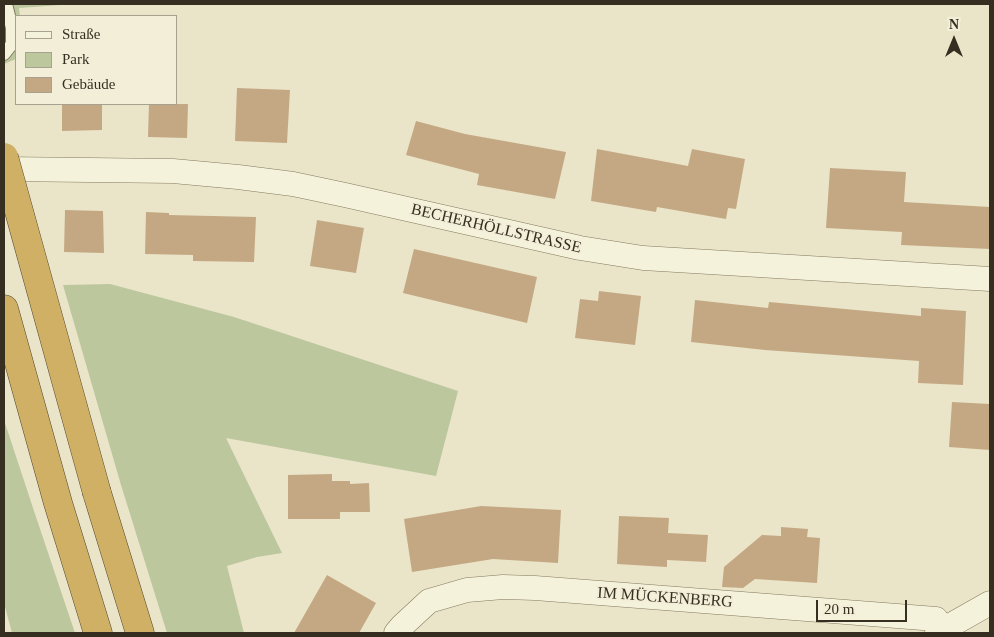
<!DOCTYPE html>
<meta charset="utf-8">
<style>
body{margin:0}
#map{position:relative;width:994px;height:637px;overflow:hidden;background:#eae5c9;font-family:"Times New Roman",serif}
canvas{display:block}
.frame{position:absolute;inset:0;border:5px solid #362f21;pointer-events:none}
.legend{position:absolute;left:15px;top:15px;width:162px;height:90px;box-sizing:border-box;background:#f2eed8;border:1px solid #a7a28f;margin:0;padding:6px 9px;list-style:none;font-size:15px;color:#362f21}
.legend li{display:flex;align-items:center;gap:10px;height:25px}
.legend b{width:25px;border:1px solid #a7a28f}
.north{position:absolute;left:929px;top:15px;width:50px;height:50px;-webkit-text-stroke:4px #f2eed8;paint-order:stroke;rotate:0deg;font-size:14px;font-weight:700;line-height:20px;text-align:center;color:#362f21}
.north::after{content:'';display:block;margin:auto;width:18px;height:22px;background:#362f21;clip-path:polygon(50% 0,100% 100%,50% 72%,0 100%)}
.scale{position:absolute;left:816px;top:600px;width:91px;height:22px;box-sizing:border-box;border:2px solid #362f21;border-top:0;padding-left:6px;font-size:15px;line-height:18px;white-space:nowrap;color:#362f21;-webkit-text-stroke:4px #f2eed8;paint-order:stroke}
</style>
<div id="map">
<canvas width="994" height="637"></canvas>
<div class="frame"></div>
<ul class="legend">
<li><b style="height:6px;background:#f5f2db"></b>Straße</li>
<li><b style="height:14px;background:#bcc79e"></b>Park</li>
<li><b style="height:14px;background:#c4a883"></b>Gebäude</li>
</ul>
<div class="north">N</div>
<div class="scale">20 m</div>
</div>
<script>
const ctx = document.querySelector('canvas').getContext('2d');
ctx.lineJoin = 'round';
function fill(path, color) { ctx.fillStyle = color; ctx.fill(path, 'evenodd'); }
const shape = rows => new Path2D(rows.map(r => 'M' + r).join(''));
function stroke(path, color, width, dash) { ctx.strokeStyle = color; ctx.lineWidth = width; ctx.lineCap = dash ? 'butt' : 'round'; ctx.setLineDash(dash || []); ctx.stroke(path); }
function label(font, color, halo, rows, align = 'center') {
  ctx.font = font + ' "Times New Roman",serif'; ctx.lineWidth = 4; ctx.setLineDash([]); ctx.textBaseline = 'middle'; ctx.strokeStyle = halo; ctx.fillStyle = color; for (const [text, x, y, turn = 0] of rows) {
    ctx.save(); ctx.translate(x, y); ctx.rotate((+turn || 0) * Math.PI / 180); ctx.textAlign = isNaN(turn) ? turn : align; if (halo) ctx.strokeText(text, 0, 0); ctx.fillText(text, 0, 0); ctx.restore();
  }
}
const green = shape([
 [4,4,74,4,19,8,20,16,16,16,16,59,4,64],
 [110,284,234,317,458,391,436,476,226,438,282,553,257,557,227,566,244,633,167,633,121,485,63,285],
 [4,420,34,511,75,633,12,633,4,603]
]);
const building = shape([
 [237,88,290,90,287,143,235,141],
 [62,104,102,104,102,130,62,131],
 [149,104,188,104,187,138,148,137],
 [416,121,465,134,566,152,555,199,477,185,479,174,406,155],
 [597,149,688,166,692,149,745,159,736,209,728,208,726,219,657,207,656,212,591,201],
 [830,168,906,172,904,202,990,207,990,249,901,245,902,232,826,228],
 [65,210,103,211,104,253,64,252],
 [146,212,169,213,169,215,256,217,254,262,193,261,193,255,145,254],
 [317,220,364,228,356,273,310,266],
 [414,249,537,277,527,323,403,293],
 [599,291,641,296,635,345,575,338,580,299,598,301],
 [695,300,768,308,769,302,921,316,921,308,966,311,963,385,918,383,919,361,765,350,691,342],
 [952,402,990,404,990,450,949,447],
 [332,474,332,481,350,481,350,484,369,483,370,512,340,512,340,519,288,519,288,475],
 [481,506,561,510,558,563,493,559,412,572,404,519],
 [619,516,669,518,668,533,708,535,706,562,667,560,667,567,617,564],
 [781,527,808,529,807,537,820,538,817,583,755,579,743,588,722,587,724,567,762,535,781,536],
 [327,575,376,603,359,633,294,633]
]);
const lane = shape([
 [4,54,12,44,12,28,6,4]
]);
const street = shape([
 [4,169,173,171,238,177,293,184,345,195,580,248,643,258,990,279],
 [396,633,402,626,429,601,467,590,503,587,535,588,936,619,943,629],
 [937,633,990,603]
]);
const highway = shape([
 [4,309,58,503,98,633],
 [97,493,140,633]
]);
const highwayBridge = shape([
 [4,157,97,493]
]);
const streetNames = [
 ["BECHERHÖLLSTRASSE",496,229,13],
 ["IM MÜCKENBERG",665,598,4]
];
fill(green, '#bcc79e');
fill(building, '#c4a883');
stroke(lane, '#84795f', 14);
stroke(street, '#84795f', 25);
stroke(highway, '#534733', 29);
stroke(lane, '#f5f2db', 12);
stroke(street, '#f5f2db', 24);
stroke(highway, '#cfb064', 28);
stroke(highwayBridge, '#534733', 29, []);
stroke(highwayBridge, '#cfb064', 28);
label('16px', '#362f21', '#f2eed8', streetNames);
</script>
